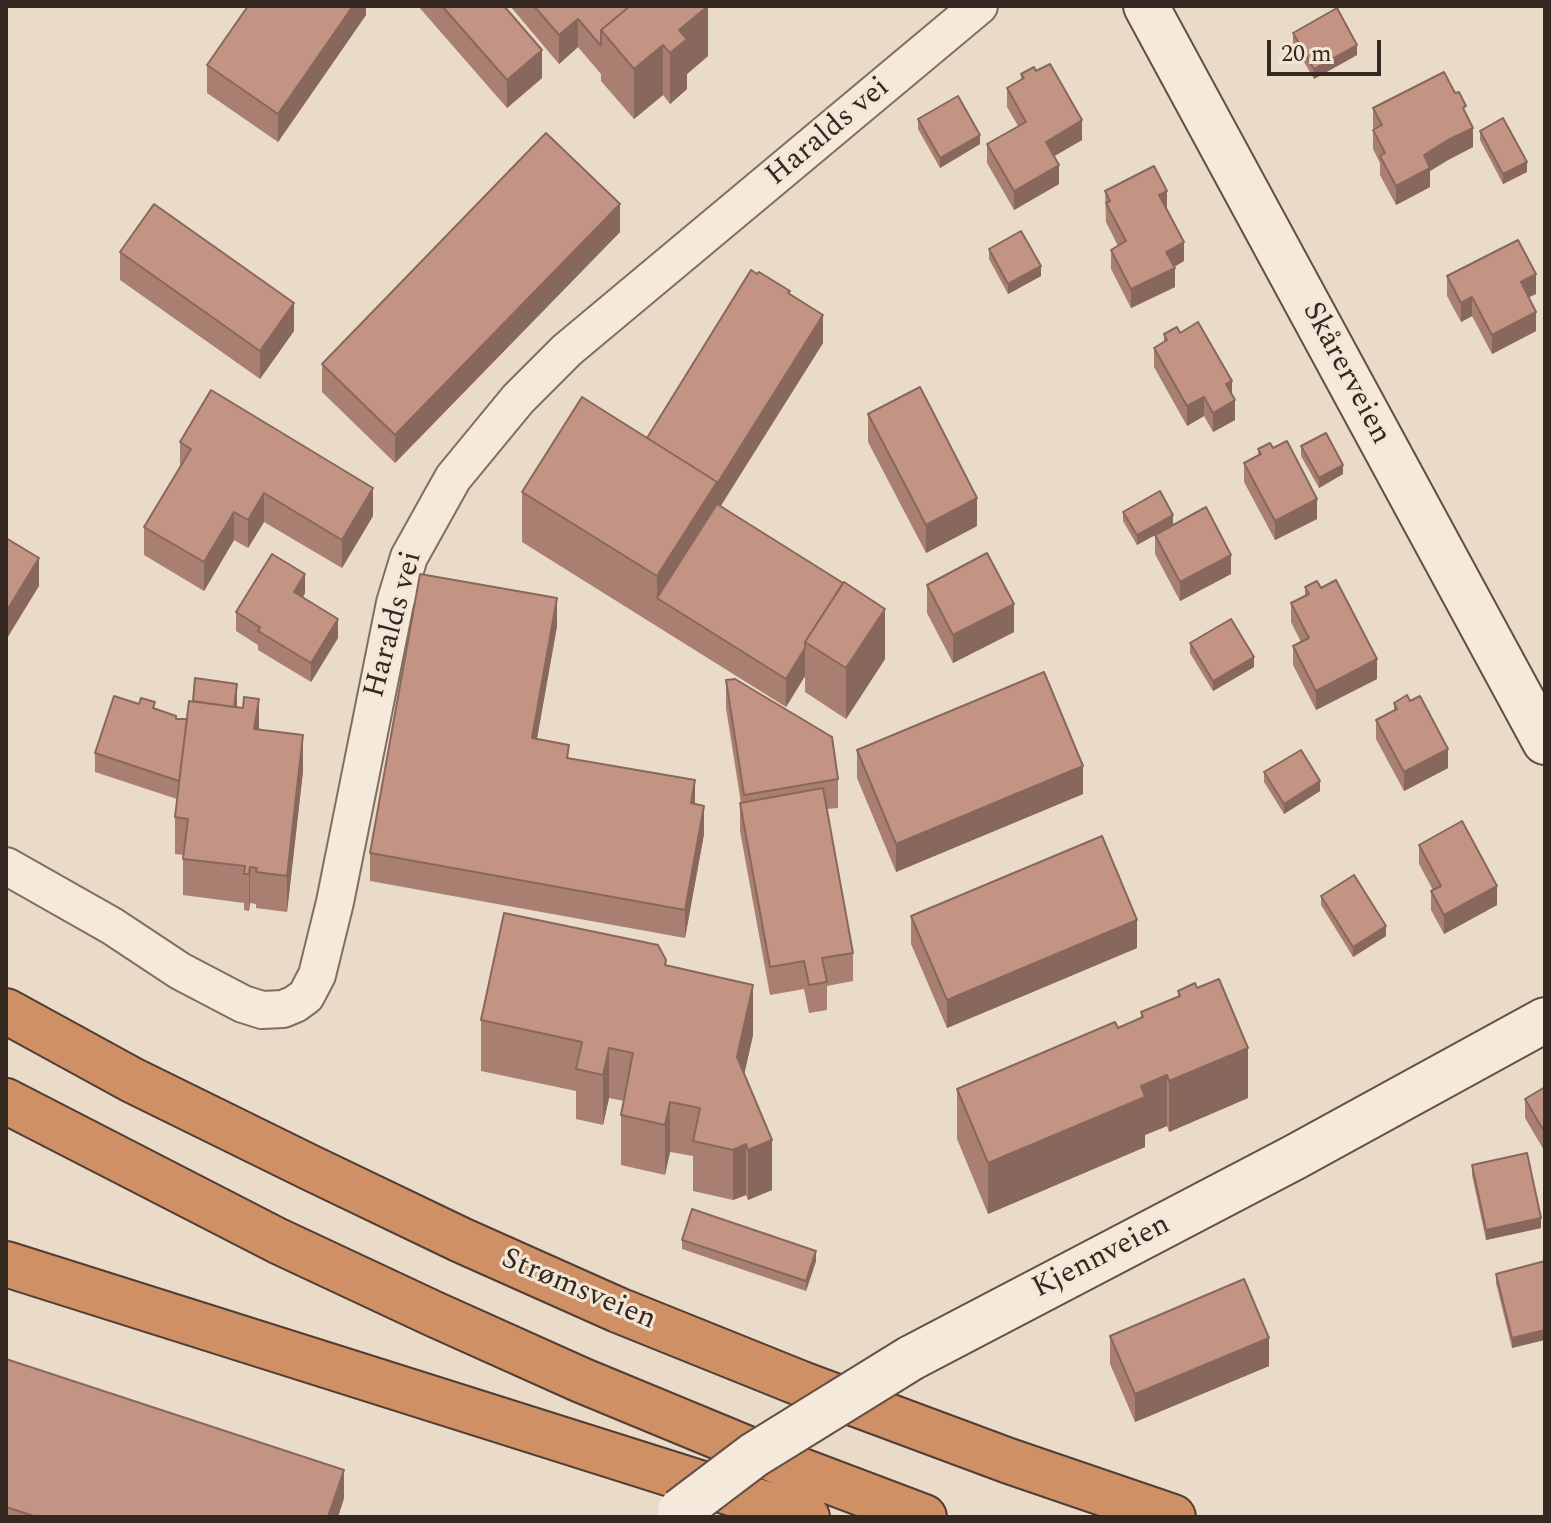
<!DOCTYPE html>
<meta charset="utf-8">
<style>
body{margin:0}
#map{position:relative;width:1551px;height:1523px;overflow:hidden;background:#e9dbc8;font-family:Spectral,serif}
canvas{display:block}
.frame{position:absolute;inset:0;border:8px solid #352821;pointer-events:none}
.scale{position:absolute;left:1267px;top:40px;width:114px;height:36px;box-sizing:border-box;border:4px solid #352821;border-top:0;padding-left:10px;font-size:24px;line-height:28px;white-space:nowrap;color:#352821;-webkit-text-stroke:6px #f2e6d7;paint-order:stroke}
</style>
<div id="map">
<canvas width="1551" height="1523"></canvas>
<div class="frame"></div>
<div class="scale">20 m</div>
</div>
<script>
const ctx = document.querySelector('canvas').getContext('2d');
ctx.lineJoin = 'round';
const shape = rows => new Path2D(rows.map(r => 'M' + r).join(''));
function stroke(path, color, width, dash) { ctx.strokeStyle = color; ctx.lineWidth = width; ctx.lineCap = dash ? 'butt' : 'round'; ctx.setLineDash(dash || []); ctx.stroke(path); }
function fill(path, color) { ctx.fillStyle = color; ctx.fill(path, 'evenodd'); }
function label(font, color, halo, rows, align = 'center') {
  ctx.font = font + ' Spectral,serif'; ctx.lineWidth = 6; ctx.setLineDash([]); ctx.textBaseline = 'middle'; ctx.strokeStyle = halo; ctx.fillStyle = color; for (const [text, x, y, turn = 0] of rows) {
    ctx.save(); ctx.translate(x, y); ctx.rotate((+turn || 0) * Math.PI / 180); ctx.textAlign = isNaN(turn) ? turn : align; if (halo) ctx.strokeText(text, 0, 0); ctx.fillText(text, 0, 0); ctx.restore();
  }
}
const street = shape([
 [6,866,112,926,180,971,243,1004,262,1010,283,1009,295,1004,306,996,317,975,335,902,395,603,409,557,453,478,518,399,567,350,979,6]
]);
const secondary = shape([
 [1146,6,1545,742],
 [911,1358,1295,1157,1545,1020]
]);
const highway = shape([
 [6,1011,132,1080,311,1168,461,1240,618,1310,802,1384,1009,1461,1173,1517],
 [6,1101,278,1241,434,1314,581,1380,789,1466,924,1517],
 [6,1264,807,1517]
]);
const secondaryBridge = shape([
 [680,1511,754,1455,911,1358]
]);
const wall = shape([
 [366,6,366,15,278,142,207,93,207,65],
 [418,6,504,6,542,78,507,108],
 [510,6,708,6,708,56,687,74,687,89,670,104,663,95,634,119,601,81,601,74,578,47,559,64],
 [1293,33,1357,55,1314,79,1293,43],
 [1021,74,1082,140,1054,156,1059,184,1014,210,987,163,987,144,1018,126,1007,107,1007,88,1021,80],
 [1373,108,1466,114,1473,147,1448,160,1430,171,1430,187,1396,205,1380,175,1380,163,1373,149,1373,130,1374,130,1373,127],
 [918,119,980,144,940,168,918,129],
 [1480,131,1527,172,1503,184,1480,140],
 [1105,191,1167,209,1184,261,1174,267,1175,287,1131,308,1111,269,1111,250,1118,246,1106,222],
 [620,232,395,463,322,392,322,364],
 [989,249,1041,276,1008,294,989,259],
 [120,252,294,331,260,379,120,280],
 [1447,276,1536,294,1529,297,1536,331,1492,354,1472,316,1461,322,1447,296],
 [790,294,823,343,720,506,885,659,846,719,805,692,805,676,786,707,522,542,522,492,647,438],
 [1180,333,1232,394,1235,420,1213,432,1204,416,1187,426,1154,367,1154,348,1164,342,1164,334],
 [868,414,977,526,926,553,868,442],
 [180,442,373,516,342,568,264,522,248,548,234,540,204,591,144,555,144,527,180,468],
 [1301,446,1343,474,1319,488,1301,456],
 [1258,449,1317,519,1275,540,1244,482,1244,463,1258,456],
 [1123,512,1173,525,1231,574,1180,601,1155,554,1155,535,1137,545,1123,521],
 [927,585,1014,632,953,663,927,613],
 [1305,587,1377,679,1316,710,1293,665,1293,646,1301,642,1291,622,1291,603,1305,596],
 [305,593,303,598,338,638,311,682,258,650,258,645,236,631,236,612],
 [557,626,537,739,569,758,695,804,704,834,685,938,370,881,370,853],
 [1190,643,1254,667,1213,691,1190,653],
 [726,680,838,779,838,808,827,809,853,953,853,981,827,986,827,1010,809,1013,804,989,770,995,740,831,740,803,741,803,726,708],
 [1410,701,1448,768,1404,791,1376,739,1376,720,1394,710,1394,703],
 [237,707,303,771,287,912,256,908,256,904,250,903,249,911,244,910,244,903,183,895,183,855,175,854,175,817,177,799,95,772,95,753,155,709,176,719,187,719],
 [857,750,1083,794,896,872,857,778],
 [1264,772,1320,791,1284,814,1264,782],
 [1419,845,1497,905,1444,934,1431,910,1431,891,1433,890,1419,864],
 [1321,896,1386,936,1353,957,1321,905],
 [911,916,1137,948,947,1028,911,944],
 [666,965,753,1035,744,1074,772,1190,748,1200,746,1195,733,1200,693,1191,693,1156,670,1152,665,1175,621,1165,621,1115,624,1101,609,1098,603,1125,576,1119,576,1091,481,1071,481,1020],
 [1178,991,1248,1098,1169,1132,1167,1126,1145,1135,1145,1147,988,1214,957,1139,957,1089,1141,1018,1141,1012,1178,997],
 [1545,1087,1545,1152,1525,1118,1525,1099],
 [1472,1165,1541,1228,1486,1240,1472,1175],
 [682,1240,816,1261,806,1291,682,1249],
 [1545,1261,1512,1348,1496,1283,1496,1274],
 [1110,1336,1269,1366,1135,1422,1110,1364],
 [6,1359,344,1498,338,1517,6,1517]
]);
const shadedWall = shape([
 [353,6,366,6,366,15,278,142,278,114],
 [708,6,708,56,687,74,687,89,670,104,670,53,679,30],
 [578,19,578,47,559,64,559,35],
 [663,45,663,95,634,119,634,69],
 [1357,45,1357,55,1314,79,1314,69],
 [542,50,542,78,507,108,507,80],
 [1082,120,1082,140,1046,161,1046,142],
 [1473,128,1473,147,1448,160,1430,171,1430,187,1396,205,1396,186,1424,155,1448,140],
 [980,135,980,144,940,168,940,158],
 [1527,162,1527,172,1503,184,1503,174],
 [1059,165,1059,184,1014,210,1014,191],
 [1167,191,1167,210,1159,195],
 [620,204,620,232,395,463,395,435],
 [1184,242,1184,261,1166,271,1166,252],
 [1041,266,1041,276,1008,294,1008,284],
 [1175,268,1175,287,1131,308,1131,289],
 [1536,274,1536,294,1521,301,1521,282],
 [1472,297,1472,316,1461,322,1461,303],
 [294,303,294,331,260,379,260,351],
 [1536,312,1536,331,1492,354,1492,335],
 [823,315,823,343,717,512,657,598,657,576],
 [1232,381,1232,400,1226,384],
 [1204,397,1204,416,1187,426,1187,406],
 [1235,400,1235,420,1213,432,1213,413],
 [1343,465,1343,474,1319,488,1319,478],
 [373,488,373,516,342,568,342,540],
 [264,493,264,522,248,548,248,520],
 [977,498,977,526,926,553,926,525],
 [1317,499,1317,519,1275,540,1275,521],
 [234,512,234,540,204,591,204,562],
 [1173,515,1173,525,1137,545,1137,535],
 [1231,555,1231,574,1180,601,1180,582],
 [39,558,39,586,6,640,6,612],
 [305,574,305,593,294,611,294,592],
 [557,598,557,626,532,766,532,738],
 [1014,604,1014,632,953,663,953,635],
 [885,609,885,659,846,719,846,668],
 [338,619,338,638,311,682,311,663],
 [805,648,805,676,786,707,786,679],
 [1254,657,1254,667,1213,691,1213,681],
 [1377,659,1377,679,1316,710,1316,691],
 [237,684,237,712,233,715],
 [259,699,259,736,254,729],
 [303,735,303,771,287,912,287,876],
 [1448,749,1448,768,1404,791,1404,772],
 [1083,766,1083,794,896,872,896,844],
 [695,780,695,808,691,803],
 [1320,781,1320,791,1284,814,1284,804],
 [704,806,704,834,685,938,685,910],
 [250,867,250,903,249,911,249,874],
 [1497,886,1497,905,1444,934,1444,915],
 [1137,920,1137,948,947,1028,947,1000],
 [1386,926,1386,936,1353,957,1353,947],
 [753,985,753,1035,737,1107,737,1057],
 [609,1048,609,1098,603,1125,603,1075],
 [1248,1048,1248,1098,1169,1132,1169,1081],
 [1167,1075,1167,1126,1145,1135,1145,1147,988,1214,988,1163,1141,1086],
 [670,1102,670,1152,665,1175,665,1125],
 [772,1140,772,1190,748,1200,748,1150],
 [746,1144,746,1195,733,1200,733,1150],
 [1541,1218,1541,1228,1486,1240,1486,1230],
 [816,1251,816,1261,806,1291,806,1281],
 [1545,1330,1545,1340,1512,1348,1512,1338],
 [1269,1338,1269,1366,1135,1422,1135,1394],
 [344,1470,344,1498,338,1517,328,1517]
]);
const building = shape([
 [248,6,353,6,278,114,207,65,248,6],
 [442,6,504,6,542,50,507,80,442,6],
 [534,6,630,6,601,30,601,46,578,19,559,35,534,6],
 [630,6,708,6,679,30,687,39,670,53,663,45,634,69,601,30,630,6],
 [1337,8,1357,45,1314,69,1293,33,1337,8],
 [1050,64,1082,120,1046,142,1059,165,1014,191,987,144,1026,122,1007,88,1024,78,1021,74,1034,67,1036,71,1050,64],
 [1444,72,1455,93,1459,92,1466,106,1463,108,1473,128,1448,140,1424,155,1430,168,1396,186,1380,156,1385,153,1373,130,1382,125,1373,108,1444,72],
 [958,96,980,135,940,158,918,119,958,96],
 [1503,118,1527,162,1503,174,1480,131,1503,118],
 [546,133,620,204,395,435,322,364,546,133],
 [1154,166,1167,191,1159,195,1184,242,1166,252,1175,268,1131,289,1111,250,1126,241,1106,203,1110,201,1105,191,1154,166],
 [154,204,294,303,260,351,120,252,154,204],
 [1021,231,1041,266,1008,284,989,249,1021,231],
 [1518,240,1536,274,1521,282,1536,312,1492,335,1472,297,1461,303,1447,276,1518,240],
 [751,270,757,274,759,272,790,291,788,293,823,315,717,484,717,482,647,438,751,270],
 [1198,322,1232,381,1226,384,1235,400,1213,413,1204,397,1187,406,1154,348,1167,340,1164,334,1177,327,1180,333,1198,322],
 [920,387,977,498,926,525,868,414,920,387],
 [211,390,373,488,342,540,264,493,248,520,234,512,204,562,144,527,191,449,180,442,211,390],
 [582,397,717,482,657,576,522,492,582,397],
 [1326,433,1343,465,1319,478,1301,446,1326,433],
 [1287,441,1317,499,1275,521,1244,463,1261,454,1258,449,1270,443,1273,448,1287,441],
 [1160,491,1173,515,1137,535,1123,512,1160,491],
 [717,504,843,583,805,642,805,648,786,679,657,598,717,504],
 [1206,507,1231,555,1180,582,1155,535,1206,507],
 [6,538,39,558,6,612,6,538],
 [987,553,1014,604,953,635,927,585,987,553],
 [272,554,305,574,294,592,338,619,311,663,258,631,260,627,236,612,272,554],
 [420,574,557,598,532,738,569,745,567,758,695,780,691,803,704,806,685,910,370,853,420,574],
 [1336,580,1377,659,1316,691,1293,646,1309,638,1291,603,1309,594,1305,587,1317,581,1321,588,1336,580],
 [844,582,885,609,846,668,805,642,844,582],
 [1231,619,1254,657,1213,681,1190,643,1231,619],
 [1044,672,1083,766,896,844,857,750,1044,672],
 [195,678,237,684,234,707,193,701,195,678],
 [735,679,832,737,838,779,744,795,726,680,735,679],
 [1407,695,1410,701,1420,696,1448,749,1404,772,1376,720,1397,709,1394,703,1407,695],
 [114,696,139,704,141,698,155,702,153,708,176,716,176,719,187,719,179,781,95,753,114,696],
 [244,697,259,699,254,729,303,735,287,876,256,872,257,868,250,867,249,874,244,874,245,866,183,859,188,819,175,817,189,701,243,708,244,697],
 [1301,750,1320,781,1284,804,1264,772,1301,750],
 [823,788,853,953,822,958,827,982,809,985,804,961,770,967,740,803,823,788],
 [1462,821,1497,886,1444,915,1431,891,1441,886,1419,845,1462,821],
 [1102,836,1137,920,947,1000,911,916,1102,836],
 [1354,875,1386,926,1353,947,1321,896,1354,875],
 [504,913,658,945,666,960,665,965,753,985,737,1057,772,1140,748,1150,746,1144,733,1150,693,1141,700,1108,670,1102,665,1125,621,1115,633,1053,609,1048,603,1075,576,1069,582,1042,481,1020,504,913],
 [1219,979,1248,1048,1169,1081,1167,1075,1141,1086,1145,1097,988,1163,957,1089,1115,1022,1118,1028,1143,1017,1141,1012,1180,996,1178,991,1195,983,1197,988,1219,979],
 [1545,1087,1545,1133,1525,1099,1545,1087],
 [1527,1153,1541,1218,1486,1230,1472,1165,1527,1153],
 [692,1209,816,1251,806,1281,682,1240,692,1209],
 [1545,1261,1545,1330,1512,1338,1496,1274,1545,1261],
 [1244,1279,1269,1338,1135,1394,1110,1336,1244,1279],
 [6,1359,344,1470,328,1517,37,1517,6,1507,6,1359]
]);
const streetNames = [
 ["Haralds vei",829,133,-40],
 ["Skårerveien",1345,374,62],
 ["Haralds vei",395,625,-75],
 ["Kjennveien",1102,1258,-27],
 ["Strømsveien",578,1291,23]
];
stroke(street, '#836d5f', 40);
stroke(secondary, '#654f42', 48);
stroke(highway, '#523d33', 48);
stroke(street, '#f5e9db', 36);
stroke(secondary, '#f5e9db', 44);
stroke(highway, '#ce9064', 44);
stroke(secondaryBridge, '#654f42', 48, []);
stroke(secondaryBridge, '#f5e9db', 44);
fill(wall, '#a87f71');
fill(shadedWall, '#88685c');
fill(building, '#c39483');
stroke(building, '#88685c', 2);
label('30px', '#352821', '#f2e6d7', streetNames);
</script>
